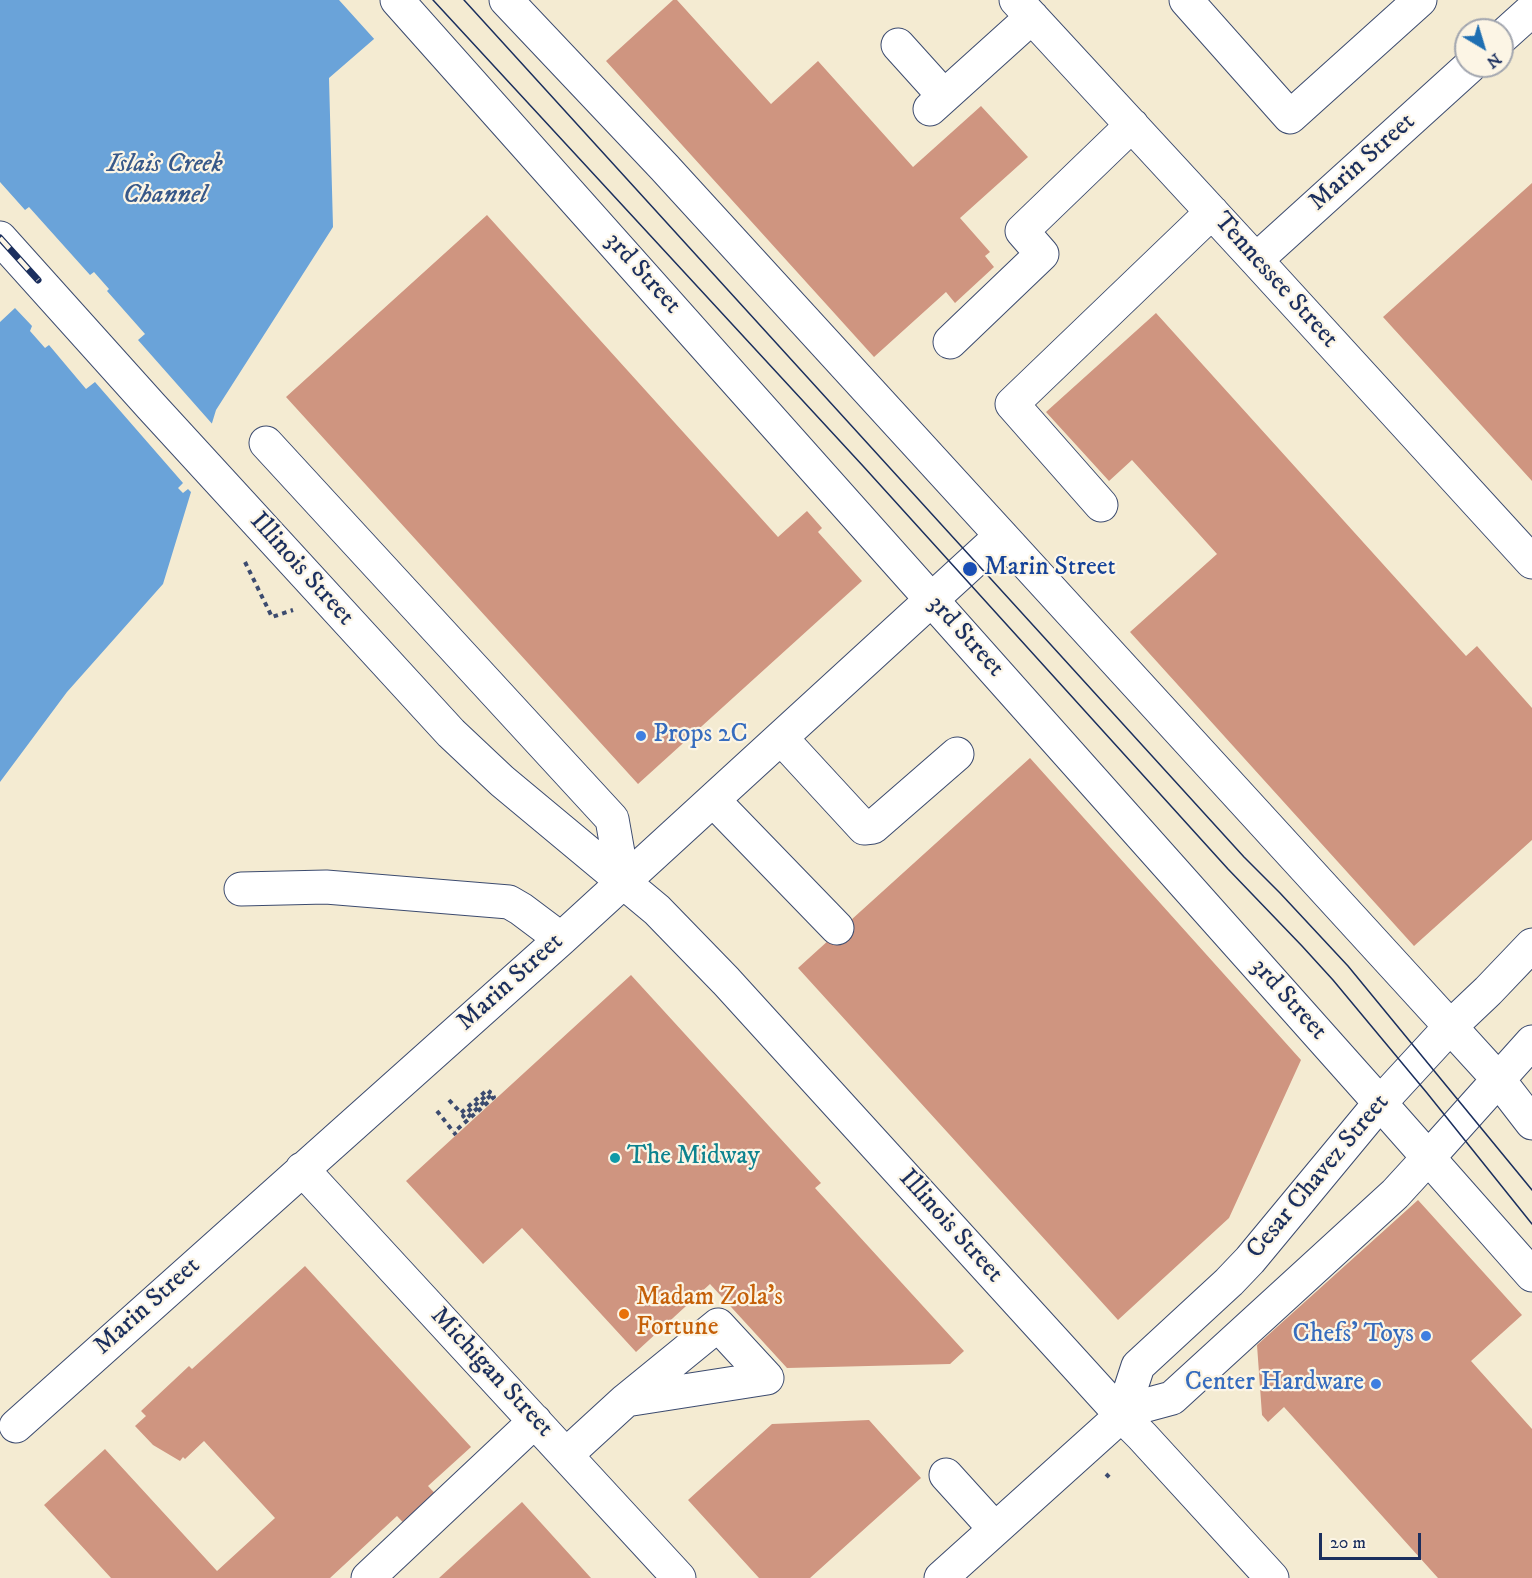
<!DOCTYPE html>
<meta charset="utf-8">
<style>
body{margin:0}
#map{position:relative;width:1532px;height:1578px;overflow:hidden;background:#f4ebd2;font-family:"IM FELL DW Pica",serif}
canvas{display:block}
.north{position:absolute;left:1454px;top:18px;width:60px;height:60px;box-sizing:border-box;background:#fcf5e5;border:2px solid #a2a6af;border-radius:50%;rotate:142deg;font-size:16px;font-weight:700;line-height:24px;text-align:center;color:#1b2f5e}
.north::after{content:'';display:block;margin:auto;width:21px;height:27px;background:#1f6fb2;clip-path:polygon(50% 0,100% 100%,50% 72%,0 100%)}
.scale{position:absolute;left:1319px;top:1533px;width:102px;height:27px;box-sizing:border-box;border:3px solid #1b2f5e;border-top:0;padding-left:8px;font-size:18px;line-height:21px;white-space:nowrap;color:#1b2f5e;-webkit-text-stroke:4px #fcf5e5;paint-order:stroke}
</style>
<div id="map">
<canvas width="1532" height="1578"></canvas>
<div class="north">N</div>
<div class="scale">20 m</div>
</div>
<script>
const ctx = document.querySelector('canvas').getContext('2d');
ctx.lineJoin = 'round';
function fill(path, color) { ctx.fillStyle = color; ctx.fill(path, 'evenodd'); }
const shape = rows => new Path2D(rows.map(r => 'M' + r).join(''));
function stroke(path, color, width, dash) { ctx.strokeStyle = color; ctx.lineWidth = width; ctx.lineCap = dash ? 'butt' : 'round'; ctx.setLineDash(dash || []); ctx.stroke(path); }
function label(font, color, halo, rows, align = 'center') {
  ctx.font = font + ' "IM FELL DW Pica",serif'; ctx.lineWidth = 4.5; ctx.setLineDash([]); ctx.textBaseline = 'middle'; ctx.strokeStyle = halo; ctx.fillStyle = color; for (const [text, x, y, turn = 0] of rows) {
    ctx.save(); ctx.translate(x, y); ctx.rotate((+turn || 0) * Math.PI / 180); ctx.textAlign = isNaN(turn) ? turn : align; if (halo) ctx.strokeText(text, 0, 0); ctx.fillText(text, 0, 0); ctx.restore();
  }
}
const water = shape([
 [0,0,419,0,329,78,333,227,216,410,163,584,67,692,0,782]
]);
const pier = shape([
 [339,0,422,0,376,41],
 [0,182,25,210,29,207,90,275,94,272,109,289,107,291,145,334,138,340,214,426,193,494,188,489,183,493,178,488,183,483,95,382,86,389,49,345,45,348,30,331,32,326,15,308,0,322]
]);
const building = shape([
 [673,0,677,0,771,104,818,61,913,167,981,106,1028,157,960,218,990,252,985,256,994,267,955,303,946,292,874,357,606,61],
 [1532,183,1532,481,1383,317],
 [487,215,778,537,807,511,822,528,818,532,862,581,638,784,286,397],
 [1156,313,1466,656,1477,646,1532,708,1532,840,1414,946,1130,632,1217,554,1132,460,1109,481,1046,412],
 [1030,758,1301,1060,1229,1218,1118,1320,798,968],
 [631,975,821,1183,815,1188,964,1351,950,1364,787,1368,710,1284,636,1352,522,1228,483,1264,406,1181],
 [1418,1200,1522,1315,1471,1361,1532,1429,1532,1578,1438,1578,1284,1407,1268,1422,1262,1415,1257,1345],
 [305,1266,471,1447,428,1486,445,1504,413,1533,397,1516,330,1578,111,1578,44,1505,105,1449,217,1571,275,1518,204,1441,185,1459,183,1457,180,1461,153,1445,135,1426,146,1416,141,1411,189,1366,192,1369],
 [869,1420,921,1478,810,1578,759,1578,688,1500,772,1424],
 [522,1502,591,1578,439,1578]
]);
const path = shape([
 [245,562,272,617,293,610],
 [449,1100,461,1113,487,1090,490,1092,463,1116,466,1119,492,1094,494,1097,454,1132],
 [437,1111,456,1135],
 [1106,1474,1112,1480]
]);
const minor = shape([
 [1016,0,1256,260,1532,562],
 [1186,0,1290,117,1420,0],
 [1502,37,1532,10],
 [898,45,944,96],
 [930,109,1032,17],
 [0,238,151,406,451,733,502,781,657,910,726,981,1074,1363,1124,1418,1142,1436,1272,1578],
 [1256,260,1470,66],
 [950,342,1042,254,1022,231,1132,125],
 [266,443,612,819,623,881],
 [1101,505,1012,404,1212,212],
 [781,738,864,828,873,827,957,754],
 [713,800,837,928],
 [241,889,326,887,509,902,521,909,561,939],
 [302,1169,679,1578],
 [1122,1415,1138,1366,1229,1282,1250,1260,1380,1103],
 [16,1426,561,939,1001,536],
 [566,1455,626,1400,767,1378,718,1325,626,1400],
 [946,1475,995,1529],
 [368,1578,535,1421],
 [941,1578,1122,1415,1135,1408,1172,1398,1395,1194,1428,1158]
]);
const major = shape([
 [397,0,1380,1103,1532,1275],
 [506,0,664,167,1405,977,1498,1079,1532,1123],
 [1380,1103,1450,1027,1488,991,1532,945],
 [1428,1158,1532,1042]
]);
const tram = shape([
 [433,0,863,466,1228,869,1302,946,1333,980,1427,1093,1532,1224],
 [464,0,1244,857,1280,893,1348,966,1532,1190]
]);
const rail = shape([
 [0,238,38,280]
]);
const markers = [
 [970,569,8,"#1a4fb4"],
 [641,736,6,"#3f7fe0"],
 [615,1158,6,"#0f9aa8"],
 [624,1314,6,"#e8710a"],
 [1426,1336,6,"#3f7fe0"],
 [1376,1384,6,"#3f7fe0"]
];
const streetNames = [
 ["Marin Street",1363,163,-42],
 ["3rd Street",642,274,48],
 ["Tennessee Street",1275,281,48],
 ["Illinois Street",301,570,48],
 ["3rd Street",965,637,48],
 ["Marin Street",511,983,-42],
 ["3rd Street",1288,1000,48],
 ["Cesar Chavez Street",1319,1177,-50],
 ["Illinois Street",950,1227,48],
 ["Marin Street",148,1307,-42],
 ["Michigan Street",491,1373,47]
];
const transitNames = [
 ["Marin Street",984,569]
];
const shopNames = [
 ["Props 2C",653,736,"left"],
 ["Chefs’ Toys",1414,1336],
 ["Center Hardware",1364,1384]
];
const cultureNames = [
 ["The Midway",627,1158]
];
const foodNames = [
 ["Madam Zola's",636,1299],
 ["Fortune",636,1329]
];
const waterNames = [
 ["Islais Creek",165,165],
 ["Channel",165,196]
];
fill(water, '#6aa3d9');
fill(pier, '#f4ebd2');
fill(building, '#cf9580');
stroke(minor, '#3c4b6f', 35);
stroke(major, '#3c4b6f', 35);
stroke(path, '#3c4b6f', 4, [4.5, 4.5]);
stroke(minor, '#fff', 33);
stroke(major, '#fff', 33);
stroke(tram, '#1b2f5e', 1.5);
stroke(rail, '#1b2f5e', 7);
stroke(rail, '#fcf5e5', 4.5, [14]);
for (const [x, y, r, color] of markers) { const dot = new Path2D(); dot.arc(x, y, r, 0, 2 * Math.PI); ctx.fillStyle = color; ctx.fill(dot); stroke(dot, '#fcf5e5', 2); }
label('26px', '#1b2f5e', '#fcf5e5', streetNames);
label('26px', '#164399', '#fcf5e5', transitNames, 'left');
label('26px', '#366cbe', '#fcf5e5', shopNames, 'right');
label('26px', '#0d838f', '#fcf5e5', cultureNames, 'left');
label('26px', '#c56008', '#fcf5e5', foodNames, 'left');
label('italic 27px', '#375889', '#fcf5e5', waterNames);
</script>
